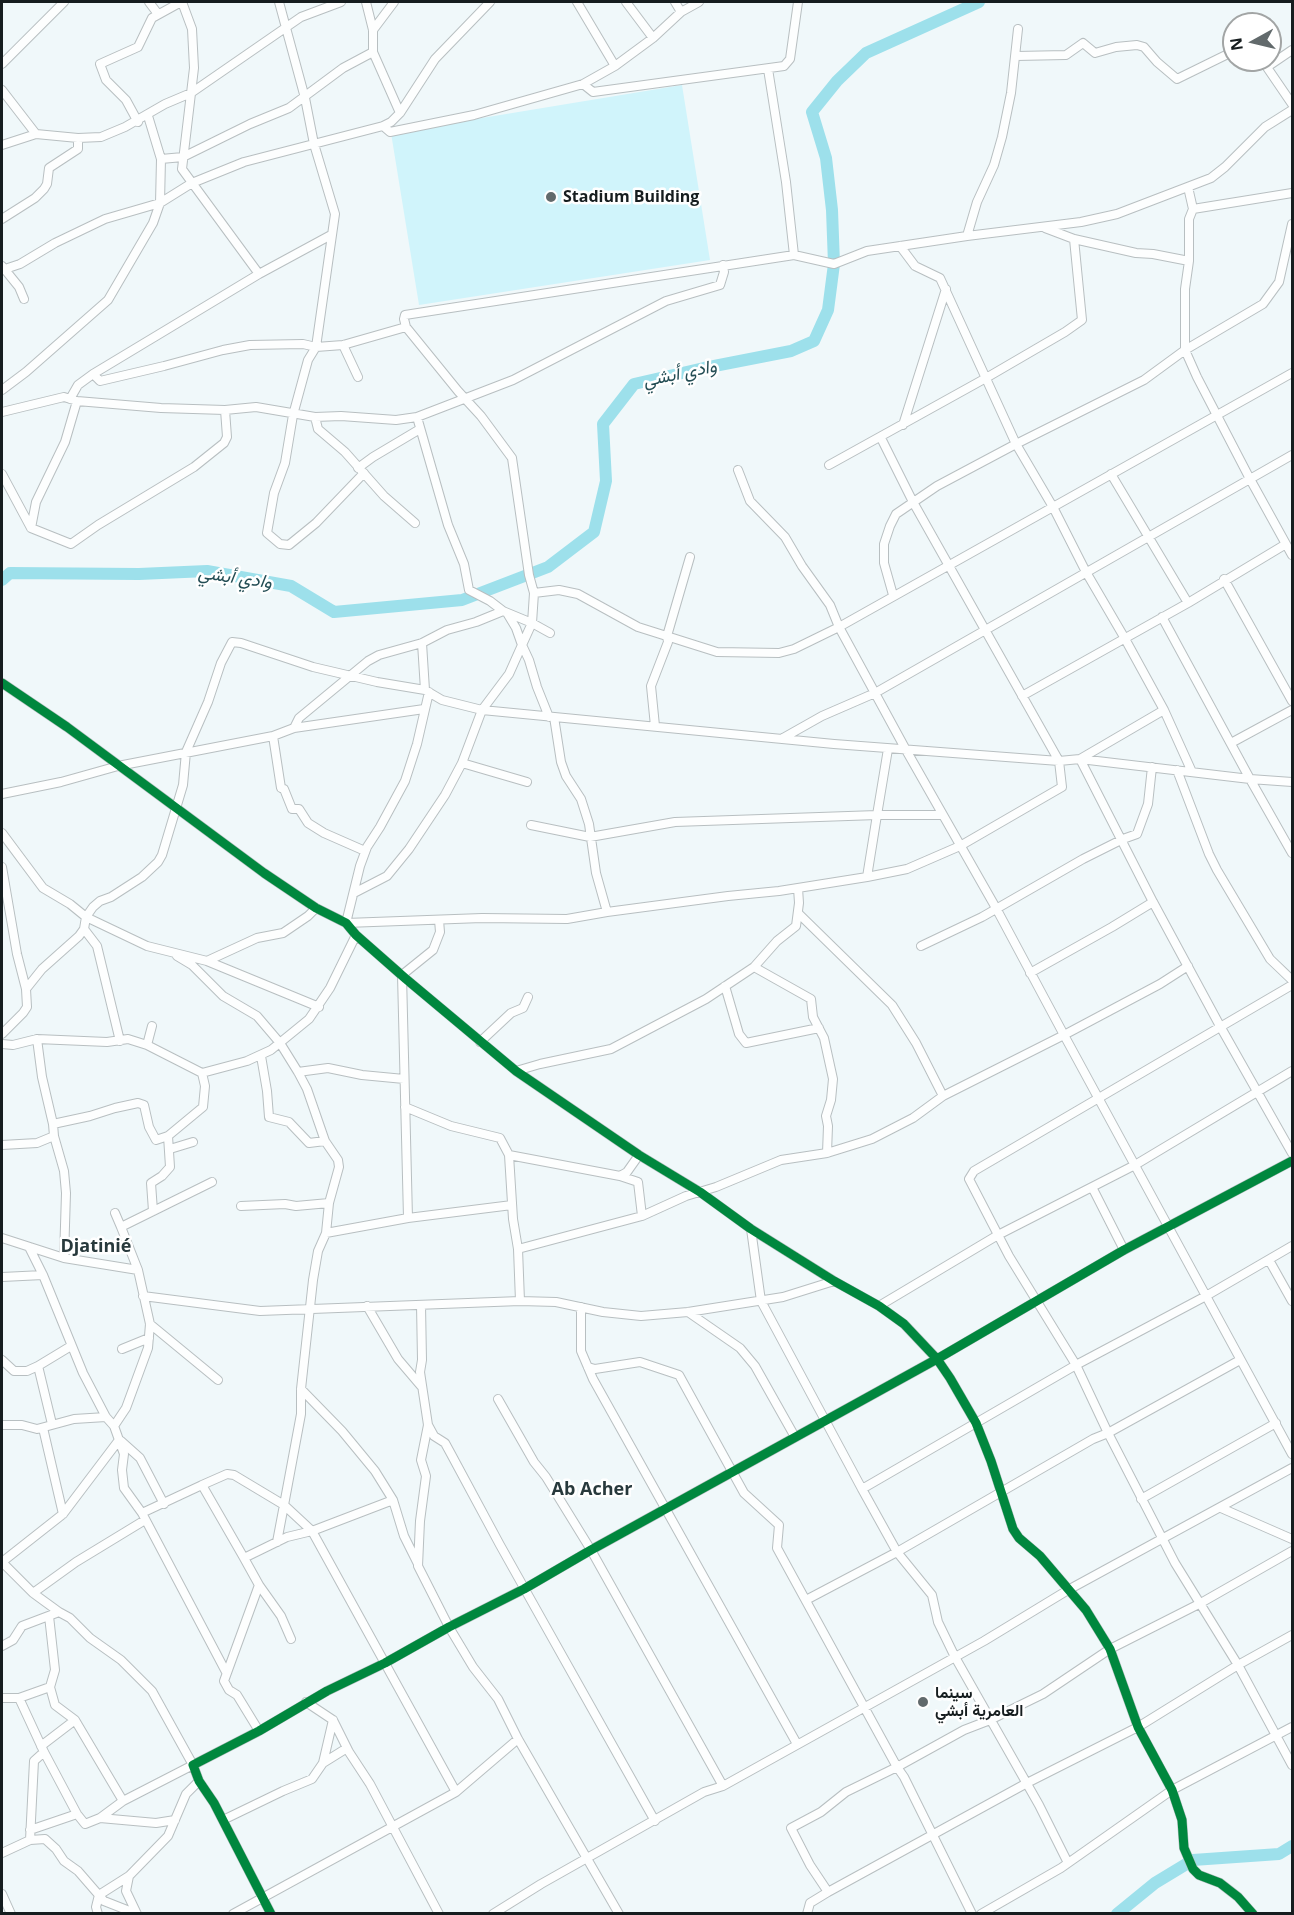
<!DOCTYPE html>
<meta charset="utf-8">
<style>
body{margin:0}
#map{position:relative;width:1294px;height:1915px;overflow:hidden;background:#f0f8fa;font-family:"Open Sans",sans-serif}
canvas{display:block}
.frame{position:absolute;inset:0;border:3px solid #161d1f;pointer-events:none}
.north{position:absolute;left:1222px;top:12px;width:60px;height:60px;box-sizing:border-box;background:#fff;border:2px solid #a2a5a5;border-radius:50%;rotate:262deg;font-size:16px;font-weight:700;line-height:24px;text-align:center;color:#161d1f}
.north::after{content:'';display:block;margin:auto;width:21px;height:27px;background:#626a6c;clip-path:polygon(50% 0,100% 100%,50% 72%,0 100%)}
</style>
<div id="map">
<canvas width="1294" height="1915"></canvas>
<div class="frame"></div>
<div class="north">N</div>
</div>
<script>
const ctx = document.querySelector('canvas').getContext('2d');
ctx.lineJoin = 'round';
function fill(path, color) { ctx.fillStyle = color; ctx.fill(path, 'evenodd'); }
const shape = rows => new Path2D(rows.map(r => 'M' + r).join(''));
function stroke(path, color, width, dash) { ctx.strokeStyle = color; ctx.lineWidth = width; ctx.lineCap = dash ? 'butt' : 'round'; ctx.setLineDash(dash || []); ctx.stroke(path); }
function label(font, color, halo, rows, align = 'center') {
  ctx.font = font + ' "Open Sans",Vazirmatn,sans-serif'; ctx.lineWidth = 5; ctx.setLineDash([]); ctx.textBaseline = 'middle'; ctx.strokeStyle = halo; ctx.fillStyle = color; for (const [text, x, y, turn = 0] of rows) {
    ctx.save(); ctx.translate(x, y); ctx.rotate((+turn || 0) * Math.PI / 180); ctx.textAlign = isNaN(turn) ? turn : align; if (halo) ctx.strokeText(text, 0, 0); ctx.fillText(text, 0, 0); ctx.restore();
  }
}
const green = shape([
 [682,85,710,260,419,305,391,133]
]);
const river = shape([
 [2,580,10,573,139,574,207,571,291,586,334,612,462,600,548,567,594,532,606,481,603,424,634,384,704,368,791,351,814,341,828,310,834,264,832,210,826,158,812,112,837,81,866,53,979,2],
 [1117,1914,1155,1883,1193,1860,1279,1854,1292,1846]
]);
const minor = shape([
 [149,2,158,14],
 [182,2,192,29,194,68,182,169,259,274],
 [279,2,305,98,314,144,335,214,316,347,308,360,293,415,285,463,274,493,267,533,280,544,289,545,316,523,364,473],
 [366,2,373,30,373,52,400,113],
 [577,2,615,66],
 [626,2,653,38],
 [675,2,681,12],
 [373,30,394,2],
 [1016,56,1066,55,1083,43,1095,53,1116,47,1137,45,1144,47,1157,62,1177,79,1234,51],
 [1262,60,1292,104],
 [2,64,64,2],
 [1267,67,1292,50],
 [768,69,786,182,794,255],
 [583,84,593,92,784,66,790,59,798,2],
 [2,90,36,134],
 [138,122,126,100,106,80,100,64,138,47,152,18,181,2],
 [383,126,390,132,474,115,583,84,615,66,653,38,681,12,699,2],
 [2,145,36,134,78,138,101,137,125,127,165,104,191,93,301,17,341,2],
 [161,159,183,157,250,124,289,108,343,68,373,52],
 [1188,187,1193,209,1189,219,1189,261,1185,289,1185,350,1197,377,1250,479,1292,555],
 [1193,209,1292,193],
 [2,219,35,198,44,189,47,184,49,168,78,149,78,138],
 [1045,228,1074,239,1136,253,1153,254,1189,261],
 [967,236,977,202,994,165,1002,137,1011,93,1018,29],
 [900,246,915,266,940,278,1016,444,1053,507,1086,572,1124,637,1164,710,1192,772],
 [2,266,19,287,24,299],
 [2,270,20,264,55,243,105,219,160,203,192,183,244,162,383,126,391,122,400,113,435,59,490,2],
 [343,345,358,377],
 [93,374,100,381,164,366,223,350,250,345,303,344,316,347,343,345,406,327],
 [2,390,26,372,108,300,153,223,160,203,161,159,148,116],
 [70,399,78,385,93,374,259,274,331,235],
 [2,412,64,397,77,401,161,408,225,410,256,407,315,417,341,416,396,420,417,417,513,380,666,301,720,285,724,272,723,265],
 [315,417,318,429,345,452,384,496,415,523],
 [417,417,448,525,464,564,469,590,490,601,503,611,532,623,550,633],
 [903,425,946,289],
 [829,465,986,378,1065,332,1082,320,1074,239],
 [358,468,373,457,420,429],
 [738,470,750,501,785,537,802,566,830,605,839,627,906,750,996,908,1064,1035,1292,1454],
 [2,474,31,528,71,544,98,525,194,467,224,443,227,437,225,410],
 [1111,474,1188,603],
 [31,528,36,502,65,442,77,401],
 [1224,579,1292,701],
 [534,593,559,590,578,594,638,627,717,652,779,653,794,649,839,627,1292,373],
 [893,595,884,563,884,544,890,526,896,514,937,486,1016,444,1144,380,1185,350,1263,304,1279,282,1292,224],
 [1162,617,1250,779,1292,853],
 [422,643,425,690,442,700,482,710,834,744,1059,761,1080,759,1250,779,1292,782],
 [2,683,67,727,264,873,316,908,346,923,356,935,406,979,516,1071,639,1155,700,1192,751,1229,834,1281,879,1306,904,1324,937,1359,950,1378,976,1423,991,1461,1013,1529,1019,1538,1040,1556,1086,1610,1110,1649,1138,1727,1172,1790,1182,1820,1184,1848,1193,1869,1199,1875,1220,1883,1238,1897,1253,1914],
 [1022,696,1188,603,1286,544],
 [1164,710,1080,759,1153,902,1220,1026,1292,1153],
 [549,717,537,687,529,660,522,645,532,623,534,593,529,575,512,458,481,416,458,391,406,327,404,319,405,315,794,255,834,264,867,251,967,236,1081,222,1117,214,1211,178,1225,167,1265,127,1292,110],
 [554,717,561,762,566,776,581,799,589,824,596,873,607,912],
 [655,726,651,686,668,642,667,636,690,557],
 [294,728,299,718,368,661,379,655,422,643,447,630,476,622,503,611],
 [273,736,281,788,284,789,292,809,299,809,308,823,324,833,365,851],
 [783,738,822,716,875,693,1292,455],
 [1231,743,1292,710],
 [888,749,877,815,941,815],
 [462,763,527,782],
 [1177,770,1209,854,1217,870,1270,959,1292,980],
 [2,794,61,782,118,766,273,736,294,728,424,709],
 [531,825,590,837,675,822,877,815,867,877],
 [2,833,43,888,70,904,86,917,147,946,207,961,257,938,283,933,308,916,316,908],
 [2,867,17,954,26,989],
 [354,893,387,876,409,849,445,795,462,763,482,710,509,674,522,645,516,628,507,613],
 [346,923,482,918,567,919,607,912,728,896,779,891,867,877,907,869,960,846,1062,787,1059,761,913,502,881,438],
 [346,923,360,866,367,847,380,827,405,781,417,744,429,692],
 [84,929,97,946,120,1041],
 [921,946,982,917,1083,859,1123,839,1137,834,1148,804,1152,767],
 [177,956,192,965,223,996,257,1016,280,1043,298,1072,307,1089,325,1141,338,1160,339,1167,329,1203,326,1233],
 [207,961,319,1007],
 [754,967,811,999,813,1017,824,1038,833,1079,831,1100,826,1116,828,1126,827,1153],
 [1030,973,1112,927,1153,902],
 [1292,985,974,1171,969,1179,1009,1256,1076,1365,1206,1296,1292,1246],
 [725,986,739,1034,746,1043,819,1028],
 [2,1034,23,1013,27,1007,26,989,42,969,79,936,84,929,86,917,93,907,100,901,111,897,142,877,158,862,162,855,183,785,186,752,208,702,221,663,232,642,241,643,313,667,377,682,425,690],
 [37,1039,42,1077,53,1124,90,1116,115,1108,138,1103,144,1105,149,1127,156,1140,168,1136,203,1107,205,1086,202,1073],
 [480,1042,511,1013,523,1008,528,997],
 [2,1044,13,1045,37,1039,107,1042,128,1039,147,1045,202,1073,247,1061,271,1050,309,1019,330,988,356,935],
 [147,1045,152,1026],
 [261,1056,267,1091,269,1117,289,1122,309,1143,325,1141],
 [516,1071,540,1064,611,1049,706,999,754,967,777,941,796,926,799,903,798,888],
 [298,1072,328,1068,362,1075,404,1079],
 [943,1096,1064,1035,1160,984,1188,966],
 [405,1107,451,1126,500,1138,509,1155,620,1176,627,1172,639,1155],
 [2,1145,37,1143,54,1136,53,1124],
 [170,1149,193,1142],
 [509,1155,513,1219,518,1249],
 [620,1176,638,1182,642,1216],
 [1092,1187,1124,1250],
 [241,1206,285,1204,296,1206,329,1203],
 [153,1211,151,1183,162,1176,170,1167,168,1136],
 [115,1213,121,1227],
 [408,1218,402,975,433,950,440,932,439,920],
 [751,1229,761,1301,862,1489],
 [2,1238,64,1258,66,1193,64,1171,54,1136],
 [29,1247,43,1275,83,1373,106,1417,114,1426],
 [64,1258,138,1270,121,1227,212,1182],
 [1269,1260,1292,1301],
 [2,1277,43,1275],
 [143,1296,260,1311,520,1301,556,1302,603,1312,641,1316,688,1312,783,1297,834,1281],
 [520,1301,518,1249,642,1216,686,1196,716,1187,781,1160,827,1153,872,1139,913,1118,943,1096,916,1043,892,1005,798,913],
 [421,1305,422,1360,420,1372,428,1425,421,1460,426,1476,420,1521,418,1566,449,1627,473,1667,498,1699,518,1739,619,1914],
 [367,1306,398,1359,421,1386],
 [879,1306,998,1235,1135,1165,1292,1071],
 [581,1307,581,1351,593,1379,797,1744],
 [688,1312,740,1348,755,1366,795,1437],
 [150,1324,218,1380],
 [122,1349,149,1338],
 [2,1360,14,1371,27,1371,38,1366],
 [588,1367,595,1369,640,1362,679,1375,744,1493,779,1525,777,1548,897,1767,846,1792,821,1812,791,1828,810,1865,828,1892,810,1903,807,1914],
 [301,1389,342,1431,375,1471,393,1500,404,1536,418,1564],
 [498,1399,534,1462,546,1477,591,1550,723,1786],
 [52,1424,38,1366,71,1346],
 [2,1425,22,1425,37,1429,74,1419,106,1417],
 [428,1425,434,1436,445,1443,451,1454,500,1545,655,1821],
 [43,1428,63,1514],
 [119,1440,124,1454,122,1470,124,1488,142,1513,226,1672],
 [121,1441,140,1458,164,1504],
 [202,1485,227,1474,234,1475,284,1505,277,1542],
 [1141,1499,1276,1423],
 [1221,1508,1292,1539],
 [142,1513,202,1485,244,1558],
 [2,1562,63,1514,119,1440,114,1426,126,1408,148,1348,150,1324,138,1270],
 [2,1562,33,1593,59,1612],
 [259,1585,281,1616,291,1639],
 [33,1593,76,1562,145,1520],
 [806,1600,897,1552,1093,1439,1108,1433,1240,1360],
 [49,1616,55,1670,50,1687,55,1705,75,1720,123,1801],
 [2,1646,13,1640,22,1626,59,1612,70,1618,90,1638,121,1660,152,1691,193,1765,123,1801,100,1818,85,1824,77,1814,44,1752,19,1698,2,1698],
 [19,1698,50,1687],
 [306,1702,333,1720,349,1752,370,1784,439,1914],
 [259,1731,237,1695,229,1690,224,1681,259,1585,244,1558,287,1537,312,1531,393,1500],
 [41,1746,75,1720],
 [323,1763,333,1720],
 [456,1792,312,1531,284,1505,301,1414,301,1389,313,1280,318,1251,326,1233,408,1218,512,1205],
 [100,1818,156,1823,175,1820],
 [223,1820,283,1791,312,1779,323,1763,347,1748],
 [30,1830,77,1814],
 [30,1840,34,1761,44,1752],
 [2,1853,30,1840,45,1839,56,1849,64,1861,78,1871,104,1901,137,1914],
 [1068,1863,1039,1805,955,1657,938,1622,932,1595,897,1552,862,1489,1076,1365,1108,1433,1175,1563,1238,1665,1292,1765],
 [129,1876,126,1891,136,1912],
 [828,1892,1027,1783,1138,1727,1238,1665,1292,1635],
 [2,1894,11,1914],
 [98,1914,96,1907,99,1895,129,1876,168,1836,186,1794,199,1781],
 [233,1914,456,1792,518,1739],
 [271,1914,214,1803,199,1781,193,1765,259,1731,327,1691,385,1663,449,1627,524,1589,591,1550,937,1359,1124,1250,1292,1161],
 [493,1914,541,1884,704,1792,723,1786,984,1641,1068,1590,1292,1468],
 [972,1914,904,1777,897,1767,964,1730,990,1720,1043,1694,1110,1649,1199,1604,1292,1551],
 [981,1914,1061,1868,1172,1790,1292,1727]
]);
const cycleway = shape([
 [2,683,67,727,264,873,316,908,346,923,356,935,406,979,516,1071,639,1155,700,1192,751,1229,834,1281,879,1306,904,1324,937,1359,950,1378,976,1423,991,1461,1013,1529,1019,1538,1040,1556,1086,1610,1110,1649,1138,1727,1172,1790,1182,1820,1184,1848,1193,1869,1199,1875,1220,1883,1238,1897,1253,1914],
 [271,1914,214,1803,199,1781,193,1765,259,1731,327,1691,385,1663,449,1627,524,1589,591,1550,937,1359,1124,1250,1292,1161]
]);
const markers = [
 [551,197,6,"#626a6c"],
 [923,1702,6,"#626a6c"]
];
const poiNames = [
 ["Stadium Building",563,197],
 ["سينما",935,1693],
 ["العامرية أبشي",935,1711]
];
const waterNames = [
 ["وادي أبشي",680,374,-12],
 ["وادي أبشي",235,578,8]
];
const neighbourhoodNames = [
 ["Djatinié",96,1247],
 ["Ab Acher",592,1490]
];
fill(green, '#d0f4fb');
stroke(river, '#9de0eb', 12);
stroke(minor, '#b8bfc1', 10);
stroke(minor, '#fdfefe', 8);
stroke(cycleway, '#00873e', 9);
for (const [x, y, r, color] of markers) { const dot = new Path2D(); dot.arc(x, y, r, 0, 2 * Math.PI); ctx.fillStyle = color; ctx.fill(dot); stroke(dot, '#fff', 2); }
label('bold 16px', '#161d1f', '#fff', poiNames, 'left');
label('italic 18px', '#234d54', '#fff', waterNames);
label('bold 18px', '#28393c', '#fff', neighbourhoodNames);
</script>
